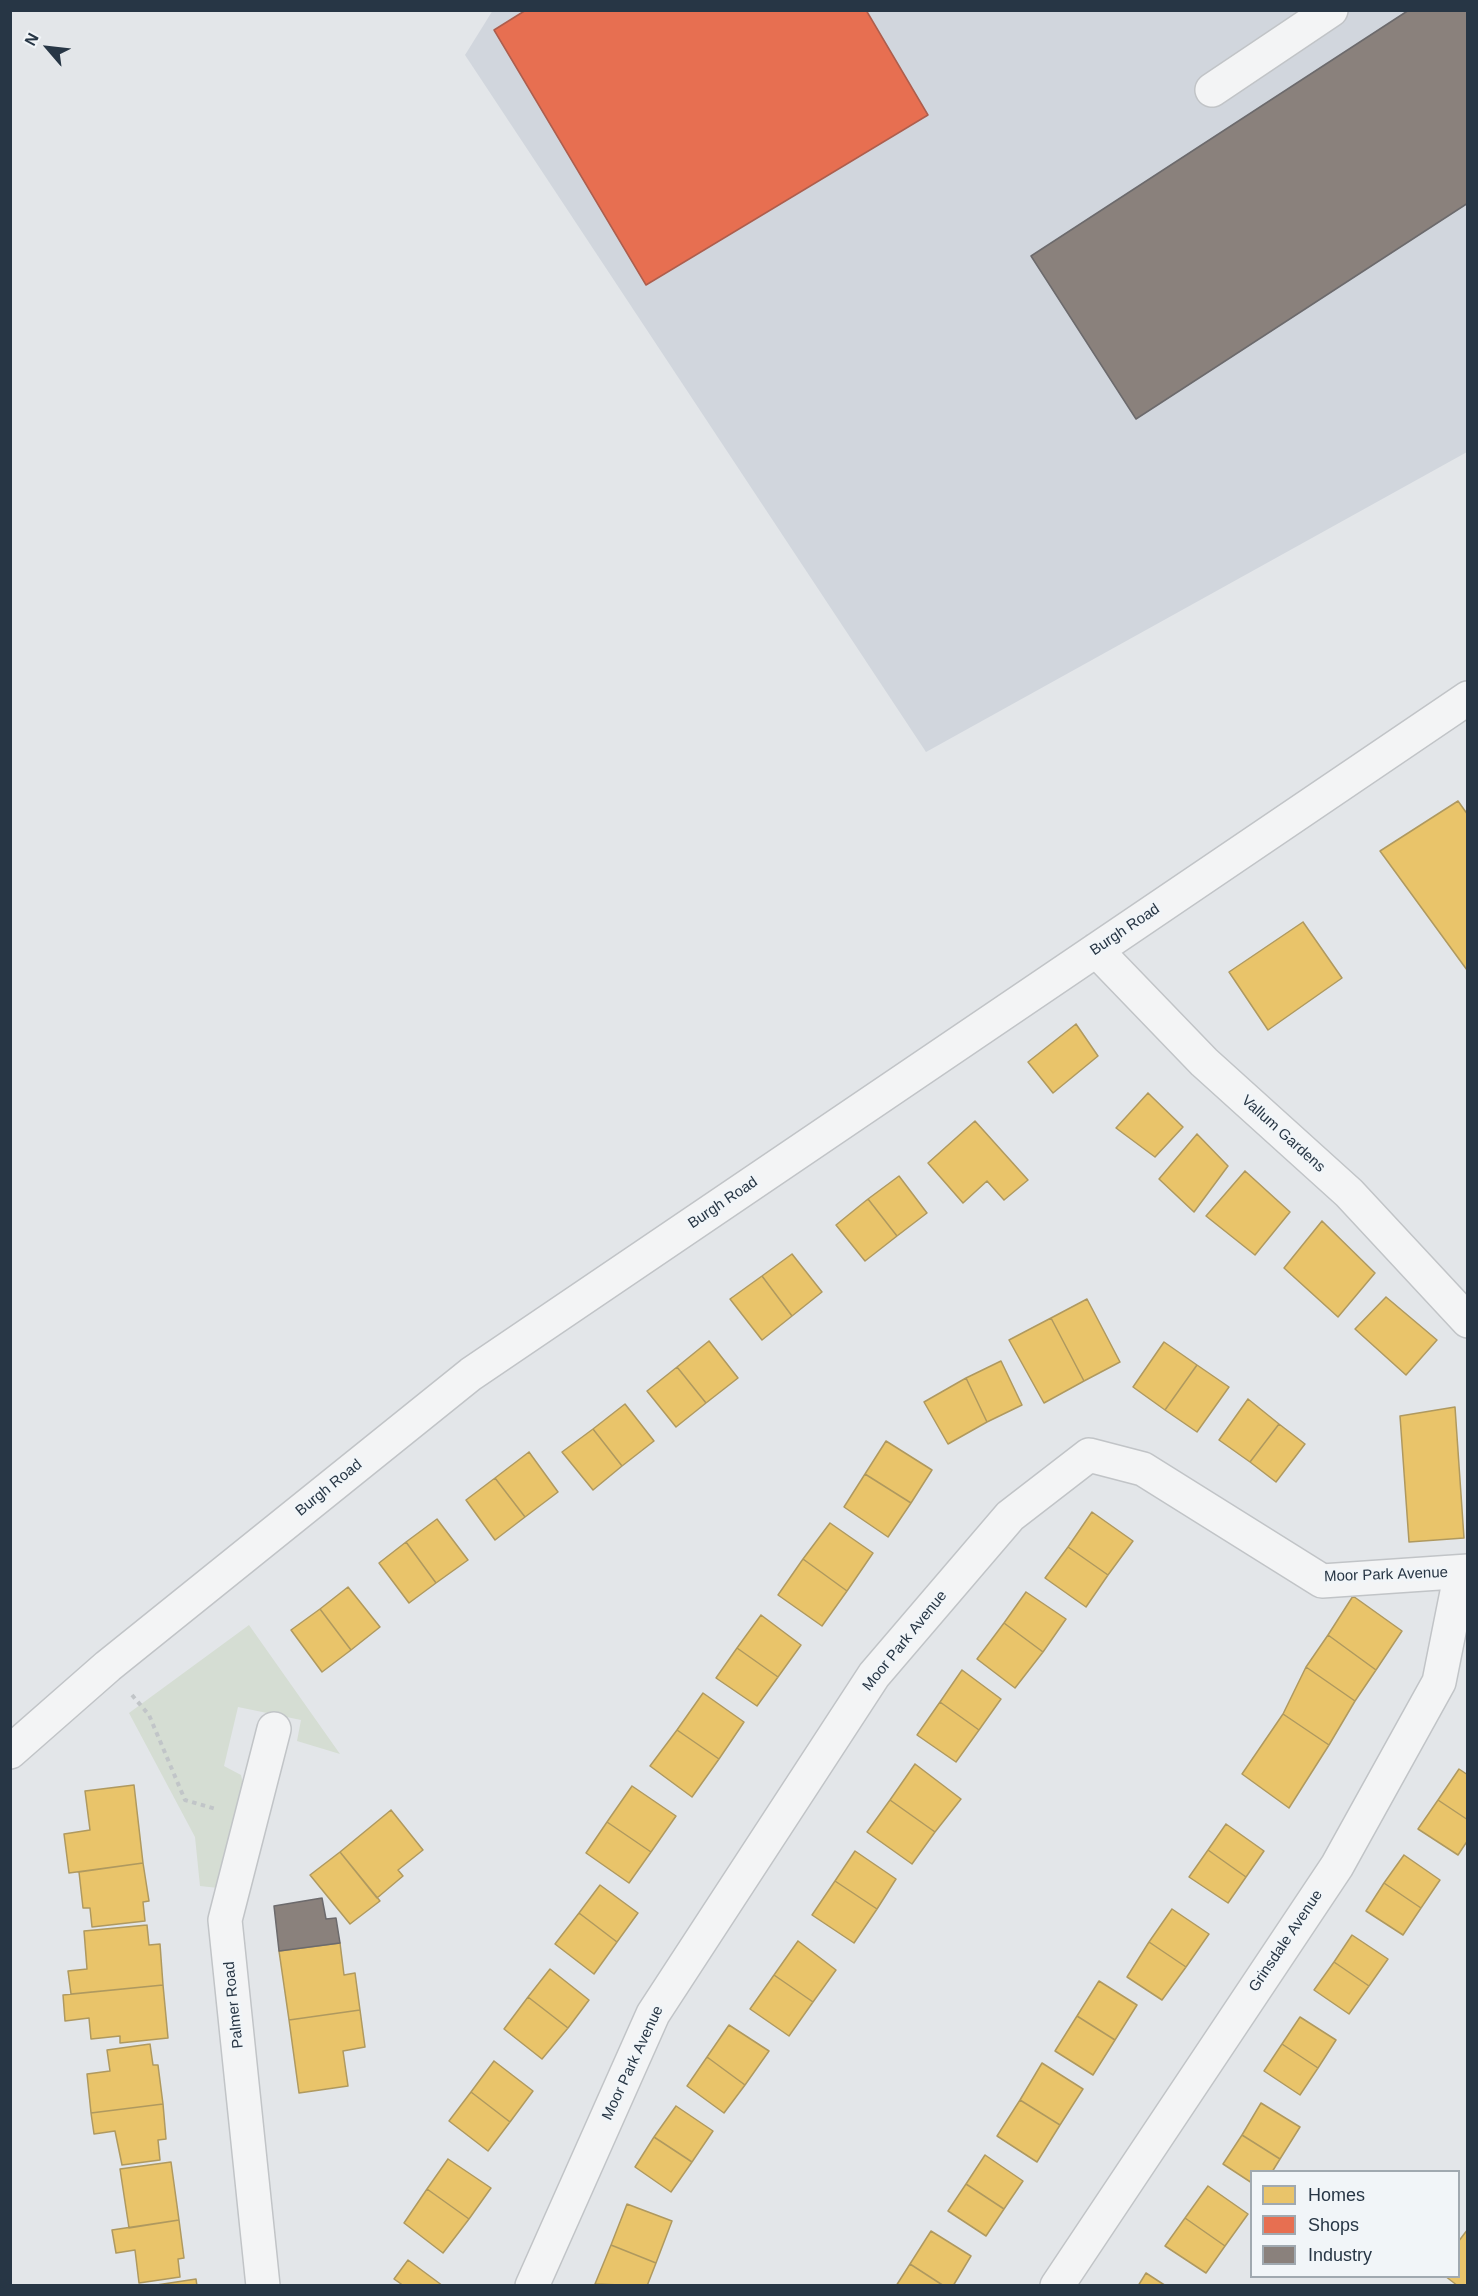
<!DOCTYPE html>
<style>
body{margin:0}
#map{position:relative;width:1478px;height:2296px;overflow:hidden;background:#e3e6e9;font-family:Helvetica,sans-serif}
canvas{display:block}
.frame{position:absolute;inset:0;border:12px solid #273645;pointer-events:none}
.legend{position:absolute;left:1250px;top:2170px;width:210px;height:108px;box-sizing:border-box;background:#f1f5f8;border:2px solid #a0a9b0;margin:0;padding:8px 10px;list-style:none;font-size:18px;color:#273645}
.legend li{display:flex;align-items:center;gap:12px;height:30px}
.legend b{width:30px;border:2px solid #a0a9b0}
.north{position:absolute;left:18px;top:18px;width:60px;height:60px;-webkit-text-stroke:4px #f1f5f8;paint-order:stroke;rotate:298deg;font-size:16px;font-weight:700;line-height:24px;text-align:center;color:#273645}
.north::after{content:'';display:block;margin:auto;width:21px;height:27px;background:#273645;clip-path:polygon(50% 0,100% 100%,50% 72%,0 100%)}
</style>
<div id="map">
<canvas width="1478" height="2296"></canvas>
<div class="frame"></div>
<ul class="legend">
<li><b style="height:16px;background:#e9c46a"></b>Homes</li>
<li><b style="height:16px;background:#e76f51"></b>Shops</li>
<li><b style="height:16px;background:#8a817c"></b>Industry</li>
</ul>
<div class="north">N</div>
</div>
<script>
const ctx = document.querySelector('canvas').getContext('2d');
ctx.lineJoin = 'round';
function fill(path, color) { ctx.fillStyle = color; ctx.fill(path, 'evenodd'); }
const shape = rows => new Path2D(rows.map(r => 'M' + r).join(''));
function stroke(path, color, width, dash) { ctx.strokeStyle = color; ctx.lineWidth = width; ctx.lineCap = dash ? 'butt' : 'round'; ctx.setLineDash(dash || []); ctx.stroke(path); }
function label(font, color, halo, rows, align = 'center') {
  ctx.font = font + ' Helvetica,sans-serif'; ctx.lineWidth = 6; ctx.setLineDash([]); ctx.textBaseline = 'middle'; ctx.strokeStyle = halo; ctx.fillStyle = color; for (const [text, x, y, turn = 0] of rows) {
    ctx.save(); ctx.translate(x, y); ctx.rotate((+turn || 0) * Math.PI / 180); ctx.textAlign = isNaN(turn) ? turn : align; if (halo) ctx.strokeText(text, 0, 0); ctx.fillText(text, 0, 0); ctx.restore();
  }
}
const built = shape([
 [493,10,1467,11,1467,452,926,752,465,55]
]);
const green = shape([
 [249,1625,340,1754,297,1741,301,1720,238,1707,224,1766,241,1775,245,1792,218,1888,200,1886,195,1837,129,1713]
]);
const homes = shape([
 [1458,801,1468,815,1467,970,1380,851,1458,801],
 [1303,922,1342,978,1268,1030,1229,972,1303,922],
 [1076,1024,1098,1056,1053,1093,1028,1062,1076,1024],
 [1148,1093,1183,1127,1155,1157,1116,1128,1148,1093],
 [975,1121,1028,1180,1004,1200,987,1181,963,1203,928,1163,975,1121],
 [1197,1134,1228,1166,1194,1212,1159,1179,1197,1134],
 [1245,1171,1290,1212,1255,1255,1206,1216,1245,1171],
 [899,1176,927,1213,897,1236,868,1199,899,1176],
 [868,1199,897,1236,865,1261,836,1225,868,1199],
 [1322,1221,1375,1273,1338,1317,1284,1268,1322,1221],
 [792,1254,822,1292,792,1316,762,1276,792,1254],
 [762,1276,792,1316,762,1340,730,1299,762,1276],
 [1386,1297,1437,1340,1406,1375,1355,1329,1386,1297],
 [1087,1299,1120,1362,1084,1381,1051,1318,1087,1299],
 [1051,1318,1084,1381,1044,1403,1009,1340,1051,1318],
 [709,1341,738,1378,706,1403,677,1367,709,1341],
 [1164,1342,1197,1365,1165,1410,1133,1387,1164,1342],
 [1001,1361,1022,1405,987,1422,966,1378,1001,1361],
 [1197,1365,1229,1387,1197,1432,1165,1410,1197,1365],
 [677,1367,706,1403,676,1427,647,1391,677,1367],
 [966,1378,987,1422,948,1444,924,1402,966,1378],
 [1248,1399,1279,1424,1250,1462,1219,1440,1248,1399],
 [625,1404,654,1441,622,1466,593,1429,625,1404],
 [1455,1407,1464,1538,1409,1542,1400,1416,1455,1407],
 [1279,1424,1305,1444,1276,1482,1250,1462,1279,1424],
 [593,1429,622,1466,593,1490,562,1452,593,1429],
 [886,1441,932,1470,911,1503,865,1474,886,1441],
 [529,1452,558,1492,525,1517,495,1478,529,1452],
 [865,1474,911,1503,888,1537,844,1507,865,1474],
 [495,1478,525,1517,495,1540,466,1500,495,1478],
 [1092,1512,1133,1541,1108,1575,1068,1547,1092,1512],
 [437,1519,468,1560,436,1583,406,1542,437,1519],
 [830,1523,873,1553,847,1591,803,1559,830,1523],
 [406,1542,436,1583,409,1603,379,1563,406,1542],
 [1068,1547,1108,1575,1086,1607,1045,1578,1068,1547],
 [803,1559,847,1591,822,1626,778,1595,803,1559],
 [348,1587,380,1627,351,1650,320,1609,348,1587],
 [1026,1592,1066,1619,1043,1652,1004,1623,1026,1592],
 [1353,1596,1402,1631,1376,1670,1328,1635,1353,1596],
 [320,1609,351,1650,322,1672,291,1630,320,1609],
 [761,1615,801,1645,778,1677,737,1648,761,1615],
 [1004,1623,1043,1652,1015,1688,977,1659,1004,1623],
 [1328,1635,1376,1670,1355,1701,1306,1667,1328,1635],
 [737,1648,778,1677,757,1706,716,1678,737,1648],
 [1306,1667,1355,1701,1329,1745,1283,1714,1306,1667],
 [962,1670,1001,1699,979,1730,940,1702,962,1670],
 [703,1693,744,1722,719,1759,677,1730,703,1693],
 [940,1702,979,1730,956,1762,917,1735,940,1702],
 [1283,1714,1329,1745,1289,1808,1242,1774,1283,1714],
 [677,1730,719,1759,692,1797,650,1766,677,1730],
 [915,1764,961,1799,935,1832,890,1800,915,1764],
 [1459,1769,1468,1775,1468,1820,1438,1800,1459,1769],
 [134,1785,143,1863,69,1873,64,1834,90,1830,85,1791,134,1785],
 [632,1786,676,1816,651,1852,607,1822,632,1786],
 [890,1800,935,1832,912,1864,867,1832,890,1800],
 [1438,1800,1468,1820,1468,1840,1458,1855,1418,1829,1438,1800],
 [391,1810,423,1850,398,1870,403,1876,377,1898,340,1852,391,1810],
 [607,1822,651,1852,629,1883,586,1853,607,1822],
 [1226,1824,1264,1851,1246,1877,1208,1850,1226,1824],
 [1208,1850,1246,1877,1228,1903,1189,1877,1208,1850],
 [855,1851,896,1879,877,1909,835,1881,855,1851],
 [340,1852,380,1901,350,1924,310,1875,340,1852],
 [1404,1855,1440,1880,1421,1908,1384,1883,1404,1855],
 [143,1863,149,1901,143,1902,145,1921,92,1927,90,1908,83,1908,79,1872,143,1863],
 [835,1881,877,1909,854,1943,812,1915,835,1881],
 [1384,1883,1421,1908,1403,1935,1366,1911,1384,1883],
 [600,1885,638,1913,617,1942,579,1913,600,1885],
 [1172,1909,1209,1934,1186,1967,1149,1942,1172,1909],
 [579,1913,617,1942,594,1974,555,1944,579,1913],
 [147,1925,149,1945,160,1944,163,1985,71,1994,68,1971,87,1969,84,1931,147,1925],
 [1352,1935,1388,1959,1369,1986,1334,1962,1352,1935],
 [798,1941,836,1970,813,2002,774,1975,798,1941],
 [1149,1942,1186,1967,1162,2000,1127,1977,1149,1942],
 [340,1943,344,1975,355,1973,360,2010,289,2020,279,1951,340,1943],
 [1334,1962,1369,1986,1349,2014,1314,1990,1334,1962],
 [550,1969,589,2000,568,2028,528,1997,550,1969],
 [774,1975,813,2002,789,2036,750,2009,774,1975],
 [1099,1981,1137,2005,1115,2040,1077,2016,1099,1981],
 [163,1985,168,2038,120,2043,120,2036,91,2039,89,2018,65,2021,63,1995,163,1985],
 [528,1997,568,2028,542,2059,504,2029,528,1997],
 [360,2010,365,2047,343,2051,348,2086,299,2093,289,2020,360,2010],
 [1077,2016,1115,2040,1093,2075,1055,2051,1077,2016],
 [1300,2017,1336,2040,1318,2068,1282,2044,1300,2017],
 [729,2025,769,2051,745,2085,707,2057,729,2025],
 [150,2044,153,2065,158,2065,163,2104,91,2113,87,2074,110,2071,107,2050,150,2044],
 [1282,2044,1318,2068,1300,2095,1264,2071,1282,2044],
 [707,2057,745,2085,724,2113,687,2086,707,2057],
 [494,2061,533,2091,510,2122,471,2092,494,2061],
 [1042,2063,1083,2089,1060,2125,1020,2100,1042,2063],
 [471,2092,510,2122,488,2151,449,2121,471,2092],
 [1020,2100,1060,2125,1037,2162,997,2136,1020,2100],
 [1261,2103,1300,2127,1280,2159,1242,2135,1261,2103],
 [163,2104,166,2139,158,2140,160,2160,122,2165,115,2131,94,2134,91,2113,163,2104],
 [676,2106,713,2131,692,2162,654,2137,676,2106],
 [1242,2135,1280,2159,1272,2172,1252,2172,1252,2183,1223,2164,1242,2135],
 [654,2137,692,2162,671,2192,635,2167,654,2137],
 [985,2155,1023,2181,1004,2209,966,2184,985,2155],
 [448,2159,491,2188,469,2219,427,2189,448,2159],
 [171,2162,179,2220,129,2228,120,2169,171,2162],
 [966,2184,1004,2209,986,2236,948,2211,966,2184],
 [1208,2186,1248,2214,1225,2246,1185,2218,1208,2186],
 [427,2189,469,2219,443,2253,404,2223,427,2189],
 [627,2204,672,2221,656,2263,611,2245,627,2204],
 [1185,2218,1225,2246,1206,2273,1165,2246,1185,2218],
 [179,2220,184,2258,178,2259,180,2277,139,2283,135,2250,116,2253,112,2230,179,2220],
 [1468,2229,1468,2286,1458,2286,1445,2276,1458,2276,1458,2242,1468,2229],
 [931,2231,971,2256,953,2286,944,2286,910,2264,931,2231],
 [611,2245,656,2263,647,2286,595,2284,611,2245],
 [408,2260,443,2286,404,2286,394,2279,408,2260],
 [910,2264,944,2286,896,2286,910,2264],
 [1146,2273,1166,2286,1138,2286,1146,2273],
 [196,2279,197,2286,150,2286,196,2279]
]);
const shops = shape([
 [526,10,866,10,928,115,646,285,494,30,526,10]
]);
const industry = shape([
 [1409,10,1468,10,1468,203,1136,419,1031,256,1409,10],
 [322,1898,326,1919,336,1918,340,1943,279,1951,274,1906,322,1898]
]);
const path = shape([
 [132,1695,149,1715,185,1800,216,1809]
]);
const minor = shape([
 [1212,90,1331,10],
 [1096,950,1204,1062,1349,1193,1468,1321],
 [10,1752,108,1666,471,1374,1468,698],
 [263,2286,225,1920,274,1729],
 [532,2286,653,2014,874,1675,1010,1516,1089,1455,1143,1469,1322,1581,1468,1571],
 [1057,2286,1337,1866,1439,1682,1461,1572]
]);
const streetNames = [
 ["Burgh Road",1125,930,-34],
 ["Vallum Gardens",1283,1134,42],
 ["Burgh Road",723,1203,-34],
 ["Burgh Road",329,1488,-39],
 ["Moor Park Avenue",1386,1575,-2],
 ["Moor Park Avenue",905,1641,-51],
 ["Grinsdale Avenue",1286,1941,-56],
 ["Palmer Road",234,2005,-96],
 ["Moor Park Avenue",633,2063,-65]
];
fill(built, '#d1d6dd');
fill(green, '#d5ddd3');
fill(homes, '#e9c46a');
stroke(homes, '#af995f', 1.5);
fill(shops, '#e76f51');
stroke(shops, '#ad5e4d', 1.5);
fill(industry, '#8a817c');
stroke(industry, '#6c6a6c', 1.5);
stroke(minor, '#c1c4c7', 36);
stroke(path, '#c1c5c8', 4, [4.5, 4.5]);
stroke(minor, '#f3f4f5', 33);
label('15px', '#273645', '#f1f5f8', streetNames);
</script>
